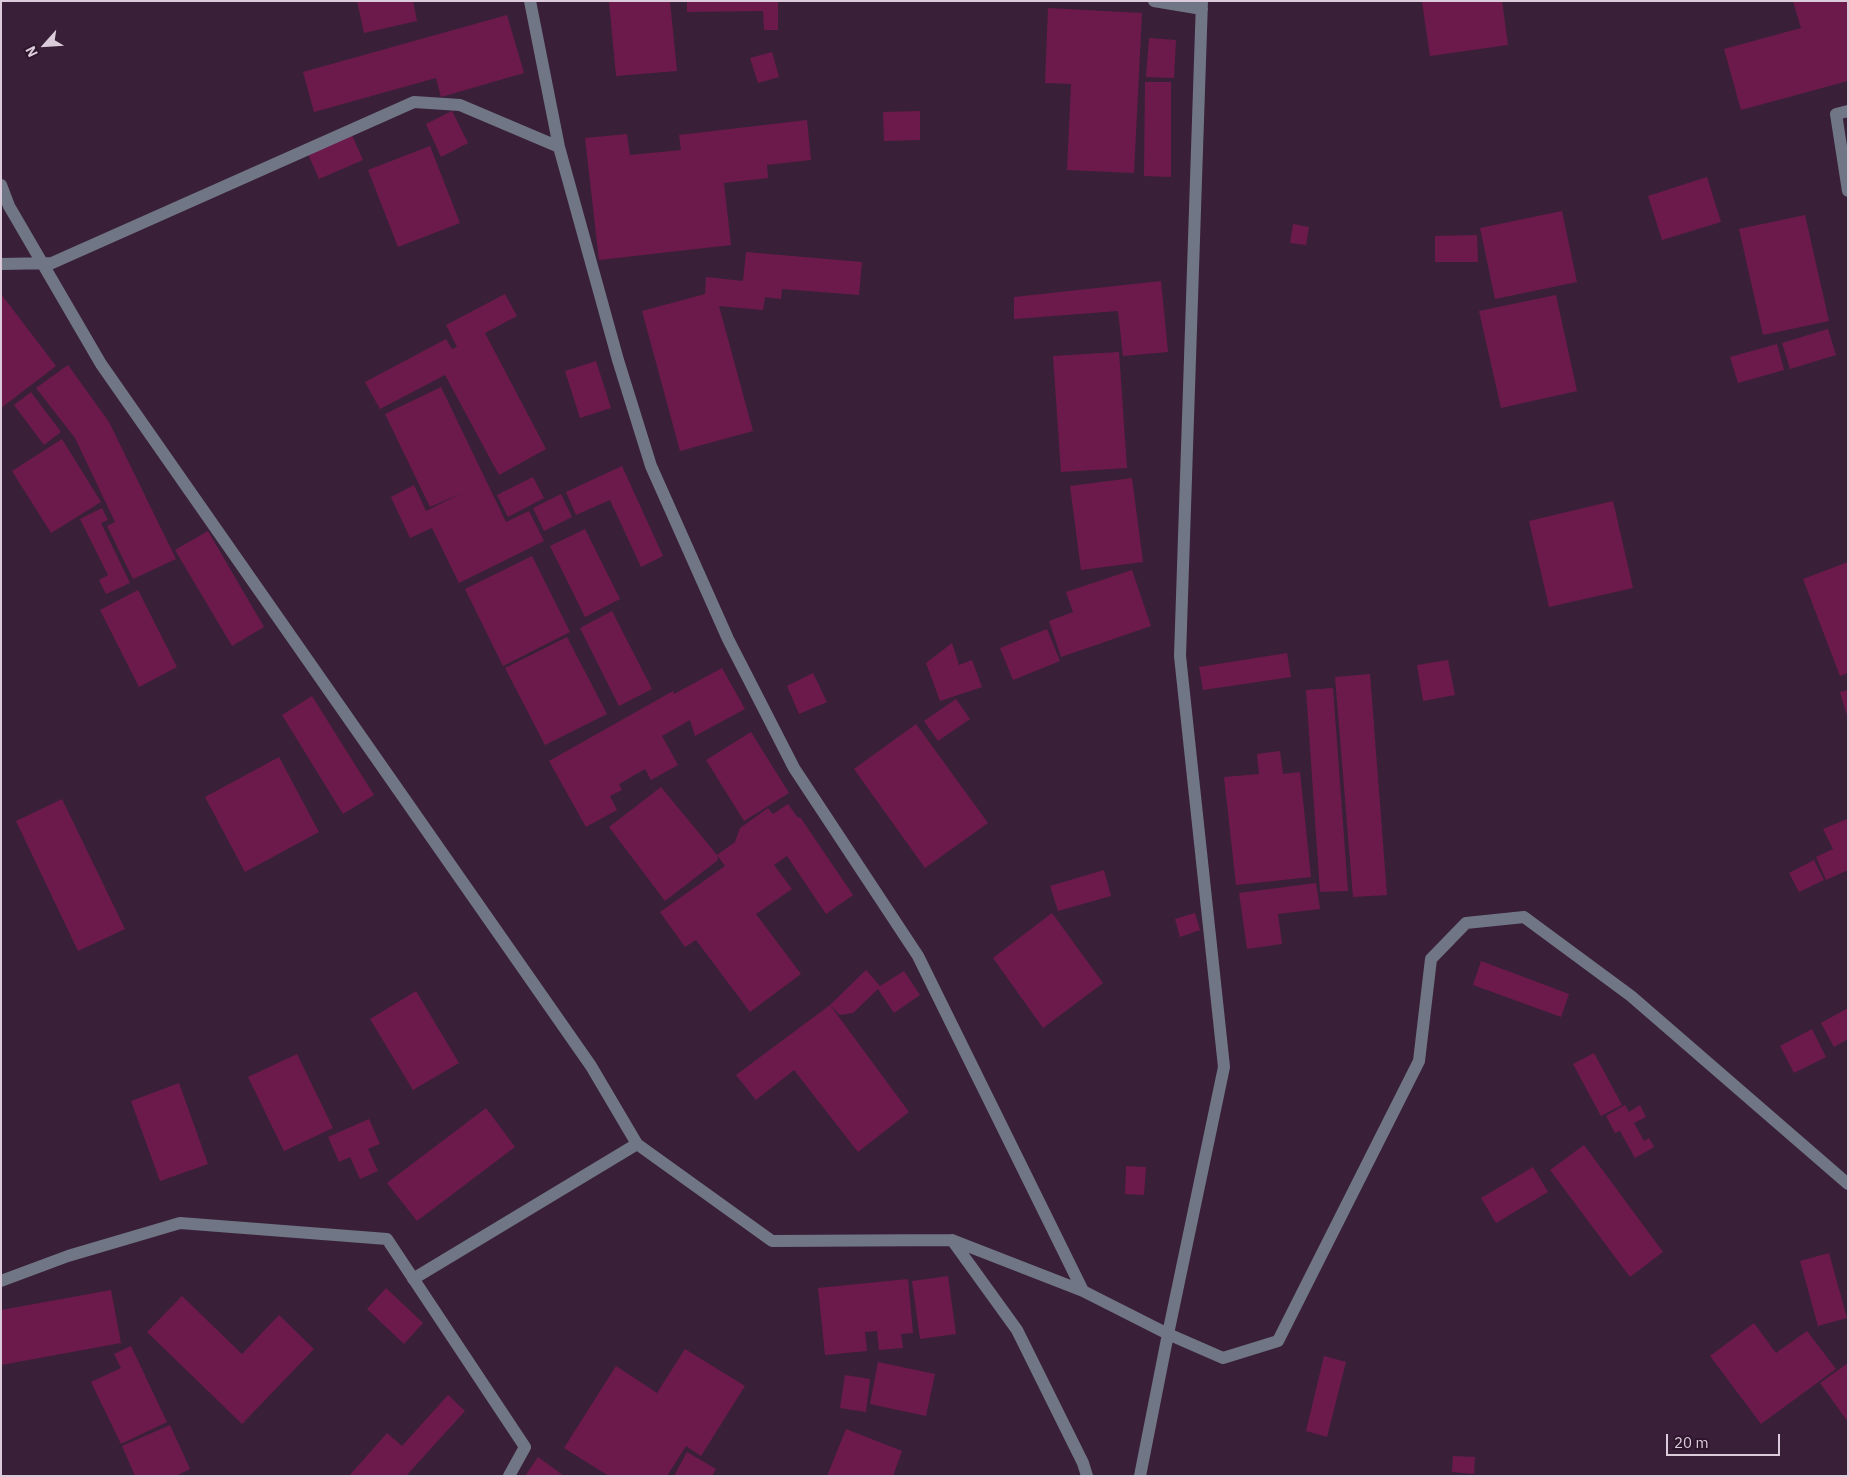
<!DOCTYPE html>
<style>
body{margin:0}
#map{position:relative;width:1849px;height:1477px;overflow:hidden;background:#392038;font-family:"IBM Plex Sans",sans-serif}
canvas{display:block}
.frame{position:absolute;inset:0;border:2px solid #dccbda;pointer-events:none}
.north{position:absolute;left:20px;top:20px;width:50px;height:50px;-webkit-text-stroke:4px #2e162d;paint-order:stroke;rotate:244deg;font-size:14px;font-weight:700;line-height:20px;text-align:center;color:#dccbda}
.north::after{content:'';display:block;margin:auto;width:18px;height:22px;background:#dccbda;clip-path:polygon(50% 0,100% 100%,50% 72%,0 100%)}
.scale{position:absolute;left:1666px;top:1434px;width:114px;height:22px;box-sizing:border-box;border:2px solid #dccbda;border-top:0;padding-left:6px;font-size:15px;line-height:18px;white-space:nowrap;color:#dccbda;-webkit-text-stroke:4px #2e162d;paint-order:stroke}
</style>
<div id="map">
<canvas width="1849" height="1477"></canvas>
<div class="frame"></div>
<div class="north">N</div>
<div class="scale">20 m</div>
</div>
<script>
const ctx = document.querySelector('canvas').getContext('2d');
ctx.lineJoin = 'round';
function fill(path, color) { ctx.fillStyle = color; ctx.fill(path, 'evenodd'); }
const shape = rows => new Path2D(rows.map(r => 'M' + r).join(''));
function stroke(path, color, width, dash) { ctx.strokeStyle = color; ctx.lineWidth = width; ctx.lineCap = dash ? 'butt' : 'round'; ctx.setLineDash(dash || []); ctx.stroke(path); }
const building = shape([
 [357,1,413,1,417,21,364,33],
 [609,1,670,1,677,71,616,76],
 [687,1,778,1,778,30,764,30,763,11,687,12],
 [1431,1,1502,1,1508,45,1430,56,1422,2],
 [1793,1,1848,1,1848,81,1741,110,1724,49,1801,28],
 [1048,8,1142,13,1134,173,1067,170,1071,84,1045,83],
 [507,15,524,73,441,97,436,78,314,112,303,72],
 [1149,38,1176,40,1174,78,1146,77],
 [772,52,779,77,758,83,750,58],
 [1145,82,1171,82,1171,177,1144,176],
 [452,111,468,143,441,157,426,124],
 [920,111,920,140,884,141,883,112],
 [807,120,811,160,767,165,768,178,724,183,731,245,599,260,585,138,627,134,630,155,681,150,679,135],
 [352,135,363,160,319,179,308,154],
 [430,146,460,223,398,247,368,170],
 [1707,177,1721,222,1662,240,1648,196],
 [1562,211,1577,282,1495,299,1480,228],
 [1805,215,1829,321,1763,335,1739,229],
 [1293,224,1309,227,1306,245,1290,243],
 [1477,235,1478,262,1435,262,1435,236],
 [746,252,862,262,859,295,782,289,781,299,765,297,763,310,719,306,753,431,680,451,642,311,705,294,706,277,743,281],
 [1161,281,1168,352,1123,356,1118,311,1014,319,1014,297],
 [1,294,56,366,1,408],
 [505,294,517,316,485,333,546,449,499,475,445,375,380,409,365,382,446,339,452,349,457,347,446,325],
 [1556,295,1577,391,1501,408,1479,311],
 [1828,329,1836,355,1790,369,1782,343],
 [1777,344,1784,370,1738,383,1730,357],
 [1119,352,1127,468,1061,472,1053,356],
 [596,361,611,408,580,418,565,371],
 [68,365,109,422,176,559,133,579,107,526,115,522,75,438,36,388],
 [441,387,506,522,529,511,544,541,459,583,432,528,410,538,391,497,414,485,426,511,462,493,430,507,385,414],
 [31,392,61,432,44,445,14,405],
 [62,439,101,502,51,533,12,471],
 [622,466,663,556,641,567,610,500,576,515,566,492],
 [533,477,544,498,508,517,497,495],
 [1132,478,1143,562,1081,570,1070,486],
 [561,494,572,517,544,531,533,508],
 [1613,501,1633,588,1549,607,1529,521],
 [102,508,108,520,101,523,130,583,106,594,99,580,108,575,80,519],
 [585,529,620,599,585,617,550,546],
 [208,531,264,627,232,646,175,550],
 [532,556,570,632,503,666,465,589],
 [1848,562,1848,673,1840,676,1803,579],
 [1132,570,1151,626,1061,657,1049,621,1073,612,1066,592],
 [138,590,177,667,139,687,100,610],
 [612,611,652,689,619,706,580,628],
 [1047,629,1060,661,1013,680,1000,648],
 [567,637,607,714,545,745,505,668],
 [952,643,959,665,972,660,982,687,940,701,926,663],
 [1287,653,1291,677,1203,690,1199,667],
 [1448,660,1455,695,1423,701,1417,665],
 [722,668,745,709,695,736,690,720,662,736,678,765,651,780,645,769,619,784,622,790,610,796,617,810,586,827,549,761,673,691,674,694],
 [813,673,827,702,799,714,787,686],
 [1370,674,1387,895,1353,897,1335,677],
 [1333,688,1348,891,1320,892,1306,690],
 [1848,690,1848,716,1847,716,1840,692],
 [312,696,374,795,343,814,282,715],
 [956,699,970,719,938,741,924,721],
 [916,724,988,823,925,868,854,769],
 [751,732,789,793,744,821,706,760],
 [1280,751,1283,774,1300,772,1311,877,1236,885,1224,777,1259,774,1257,754],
 [279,757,319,832,245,872,205,797],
 [661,787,717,855,718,860,665,901,609,827],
 [62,799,125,929,78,951,16,821],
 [788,804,798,818,800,817,853,895,826,914,787,856,774,865,792,889,756,914,801,974,750,1012,696,940,685,947,660,912,725,866,717,855,735,842,740,828,768,808,773,814],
 [1847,819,1848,870,1826,880,1816,857,1833,849,1823,829],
 [1814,860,1824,880,1799,892,1789,873],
 [1104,870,1111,896,1058,911,1050,886],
 [1316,883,1320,909,1278,914,1282,944,1247,949,1239,893],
 [1052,913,1103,983,1043,1028,993,958],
 [1195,913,1200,930,1180,937,1175,919],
 [1481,961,1569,994,1561,1017,1473,985],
 [866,970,880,986,904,971,920,995,894,1013,878,989,853,1013,840,1015,830,1005],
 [416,991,459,1063,413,1090,370,1019],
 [830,1005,909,1112,858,1152,794,1070,756,1100,736,1075],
 [1848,1008,1848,1039,1834,1047,1821,1023],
 [1812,1029,1826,1057,1794,1073,1780,1046],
 [1594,1053,1622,1105,1601,1116,1573,1064],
 [297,1054,333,1128,284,1151,248,1077],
 [179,1083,208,1164,160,1181,131,1101],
 [1625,1105,1629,1112,1640,1105,1646,1117,1634,1123,1644,1141,1649,1138,1654,1147,1635,1158,1620,1131,1615,1133,1606,1116],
 [486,1108,515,1147,417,1221,387,1183],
 [369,1119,380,1144,368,1149,378,1171,360,1179,350,1157,339,1162,328,1137],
 [1584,1145,1663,1252,1630,1277,1550,1170],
 [1126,1166,1146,1167,1144,1195,1125,1194],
 [1533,1167,1548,1192,1496,1223,1481,1198],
 [1829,1253,1847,1318,1818,1326,1800,1261],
 [948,1276,956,1334,920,1339,912,1281],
 [908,1279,913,1333,901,1334,903,1348,879,1350,877,1331,865,1332,867,1351,825,1355,818,1288],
 [386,1288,423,1323,404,1344,367,1309],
 [111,1290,121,1343,1,1365,1,1310],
 [182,1296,242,1354,279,1315,314,1349,242,1424,147,1332],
 [1754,1323,1776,1353,1807,1331,1836,1369,1761,1424,1710,1356],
 [131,1346,167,1422,121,1444,91,1382,121,1368,114,1354],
 [685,1349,745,1386,701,1456,686,1446,667,1476,609,1476,564,1448,616,1366,657,1393],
 [1324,1356,1346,1362,1327,1437,1306,1431],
 [878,1362,935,1374,926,1416,870,1404],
 [1848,1363,1847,1385,1848,1422,1820,1383],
 [845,1375,870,1379,866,1412,840,1408],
 [448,1395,465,1411,406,1476,349,1476,387,1433,402,1446],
 [170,1425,190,1469,176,1476,135,1476,122,1446],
 [846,1429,902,1451,893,1476,827,1476],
 [687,1452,716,1469,712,1476,674,1476],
 [1453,1456,1475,1457,1474,1474,1452,1472],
 [538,1457,564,1476,525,1476]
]);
const minor = shape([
 [530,1,559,147,618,360,651,466,728,639,794,768,918,956,1083,1291],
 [1154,1,1202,9],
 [1848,111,1836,114,1848,191],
 [1,185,9,206,101,364,591,1066,637,1144],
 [1,264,52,263,414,102,460,105,559,147],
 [952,1240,1017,1330,1083,1463,1087,1476],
 [413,1279,637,1144,772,1241,952,1240,1083,1291,1168,1334,1224,1067,1180,656,1202,1],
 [1,1281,68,1256,180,1223,387,1239,525,1447,509,1476],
 [1140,1476,1168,1334,1223,1358,1278,1341,1419,1061,1431,959,1466,923,1524,917,1631,996,1848,1184]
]);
fill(building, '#6c1a4b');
stroke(minor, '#707685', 12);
</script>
